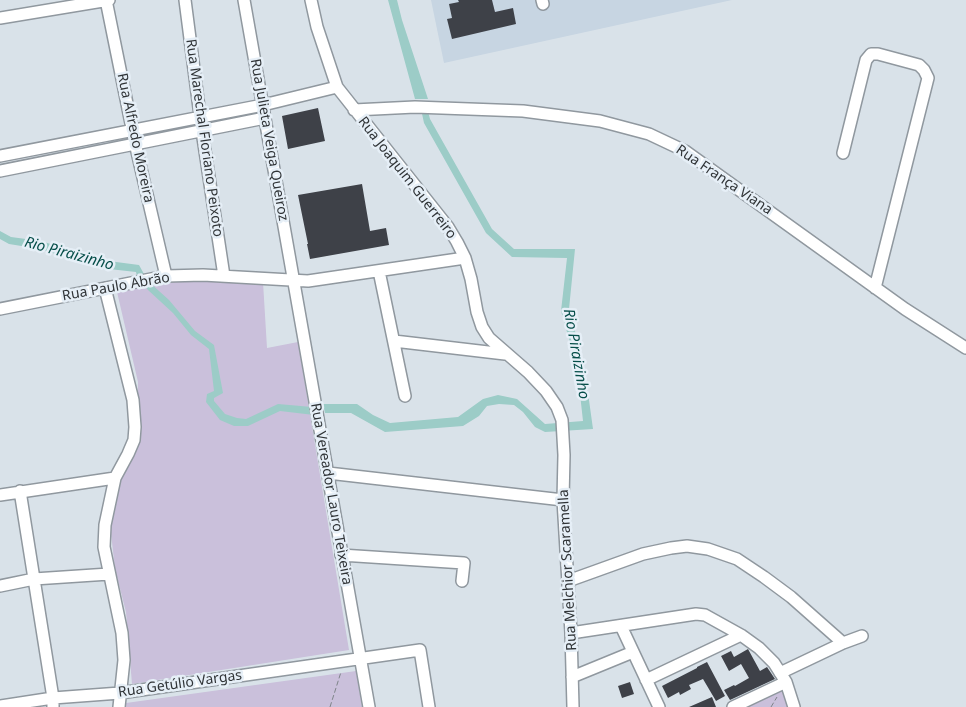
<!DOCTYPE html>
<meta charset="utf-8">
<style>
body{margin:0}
canvas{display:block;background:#d9e2e9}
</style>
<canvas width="966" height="707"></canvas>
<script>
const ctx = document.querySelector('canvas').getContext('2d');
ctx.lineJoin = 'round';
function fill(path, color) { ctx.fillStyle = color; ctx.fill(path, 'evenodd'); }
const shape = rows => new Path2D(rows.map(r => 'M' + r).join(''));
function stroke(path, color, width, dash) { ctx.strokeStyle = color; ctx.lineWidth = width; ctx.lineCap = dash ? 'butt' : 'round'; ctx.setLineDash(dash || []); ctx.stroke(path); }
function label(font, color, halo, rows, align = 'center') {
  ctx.font = font + ' "Noto Sans",sans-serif'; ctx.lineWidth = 5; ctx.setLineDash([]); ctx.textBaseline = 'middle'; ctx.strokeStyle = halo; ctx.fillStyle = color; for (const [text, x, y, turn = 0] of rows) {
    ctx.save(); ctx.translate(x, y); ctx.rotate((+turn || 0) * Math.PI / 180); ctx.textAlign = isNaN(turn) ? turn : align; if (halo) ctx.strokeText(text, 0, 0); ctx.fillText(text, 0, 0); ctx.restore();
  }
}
const built = shape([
 [431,0,732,0,444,63]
]);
const green = shape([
 [171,279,263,282,267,348,298,342,349,650,132,684,126,612,115,569,110,524,119,480,137,442,138,382,117,292],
 [356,671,362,707,126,707,126,703],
 [783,687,790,707,740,707]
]);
const water = shape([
 [388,0,397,0,402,20,428,99,415,99],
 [427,108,430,119,492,229,514,249,575,249,569,309,584,364,593,429,545,432,535,427,523,412,514,405,499,404,487,406,479,416,463,426,385,432,351,413,325,413,323,404,357,404,373,415,390,423,458,417,483,399,498,395,517,399,545,424,583,421,577,367,561,311,567,258,512,257,486,233,424,123,421,109],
 [0,231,11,237,41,241,101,260,139,265,144,274,137,276,136,272,100,268,40,249,9,244,0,239],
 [149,282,169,300,195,331,214,345,223,393,214,398,214,401,225,414,237,418,246,419,278,404,312,407,314,415,280,411,248,426,234,426,220,420,206,402,207,394,214,391,209,349,191,335,173,313,148,290,142,283]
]);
const building = shape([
 [458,0,492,0,495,12,513,8,516,24,452,39,447,19,452,18,449,4,459,2],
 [318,108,325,141,288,149,282,116],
 [362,184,370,231,386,228,389,245,310,259,307,244,308,244,298,195],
 [748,649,760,671,767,667,775,679,730,700,724,690,734,685,735,686,749,678,741,664,729,671,721,656,731,651,734,657],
 [707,662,725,696,716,701,703,679,689,685,691,689,680,695,679,692,668,698,662,686,697,668,697,667],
 [630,682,634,694,622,698,618,686],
 [712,697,716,707,689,707]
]);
const path = shape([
 [330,707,341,672],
 [771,707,777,697]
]);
const minor = shape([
 [106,0,135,143,166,276],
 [185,0,202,131,224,276],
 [244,0,369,707],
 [311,0,317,27,337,87,448,227,457,242,465,258,471,279,477,312,482,327,489,338,528,372,546,391,557,407,562,420,564,455,563,500,571,633,573,707],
 [542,0,543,4],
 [0,18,109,0],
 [354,110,415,107,523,111,600,121,649,134,685,151,905,309,966,348],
 [843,153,866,60,871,54,878,54,919,65,924,70,928,78,875,288],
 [0,156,263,105,337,87],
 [0,171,265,118],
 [379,271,405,396],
 [105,288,133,400,135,427,134,440,128,454,115,478,105,525,104,547,122,633,124,660,119,707],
 [0,309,166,276,203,275,308,281,465,258],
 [394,341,505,354],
 [328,473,563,500],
 [20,491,53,698,53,707],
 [0,495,115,478],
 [341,555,464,563,462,581],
 [568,581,643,554,671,548,687,546,708,549,737,559,764,577,791,597,843,643,780,673],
 [0,586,34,579,109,574],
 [621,626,659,707],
 [571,633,696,614,705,615,741,635,759,648,774,663,786,682,794,707],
 [843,643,862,636],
 [572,677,633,652],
 [646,680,741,635],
 [0,706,53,698,120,693,420,650,429,707],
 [733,707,786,682]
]);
const streetNames = [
 ["Rua Alfredo Moreira",135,138,78],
 ["Rua Marechal Floriano Peixoto",204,138,82],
 ["Rua Julieta Veiga Queiroz",269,140,80],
 ["Rua Joaquim Guerreiro",407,178,52],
 ["Rua França Viana",724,180,34],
 ["Rua Paulo Abrão",116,287,-10],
 ["Rua Vereador Lauro Teixeira",331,494,80],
 ["Rua Melchior Scaramella",568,570,-93],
 ["Rua Getúlio Vargas",180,684,-8]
];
const waterNames = [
 ["Rio Piraizinho",69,254,15],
 ["Rio Piraizinho",576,354,80]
];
fill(built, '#c7d5e2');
fill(green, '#cac0db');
fill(water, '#9cccc7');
fill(building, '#3e4148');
stroke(minor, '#90989f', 14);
stroke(path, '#7e8489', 1, [5, 2.5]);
stroke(minor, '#fff', 11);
label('14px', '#303437', '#e6eff7', streetNames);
label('italic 15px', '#064e49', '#e6eff7', waterNames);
</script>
